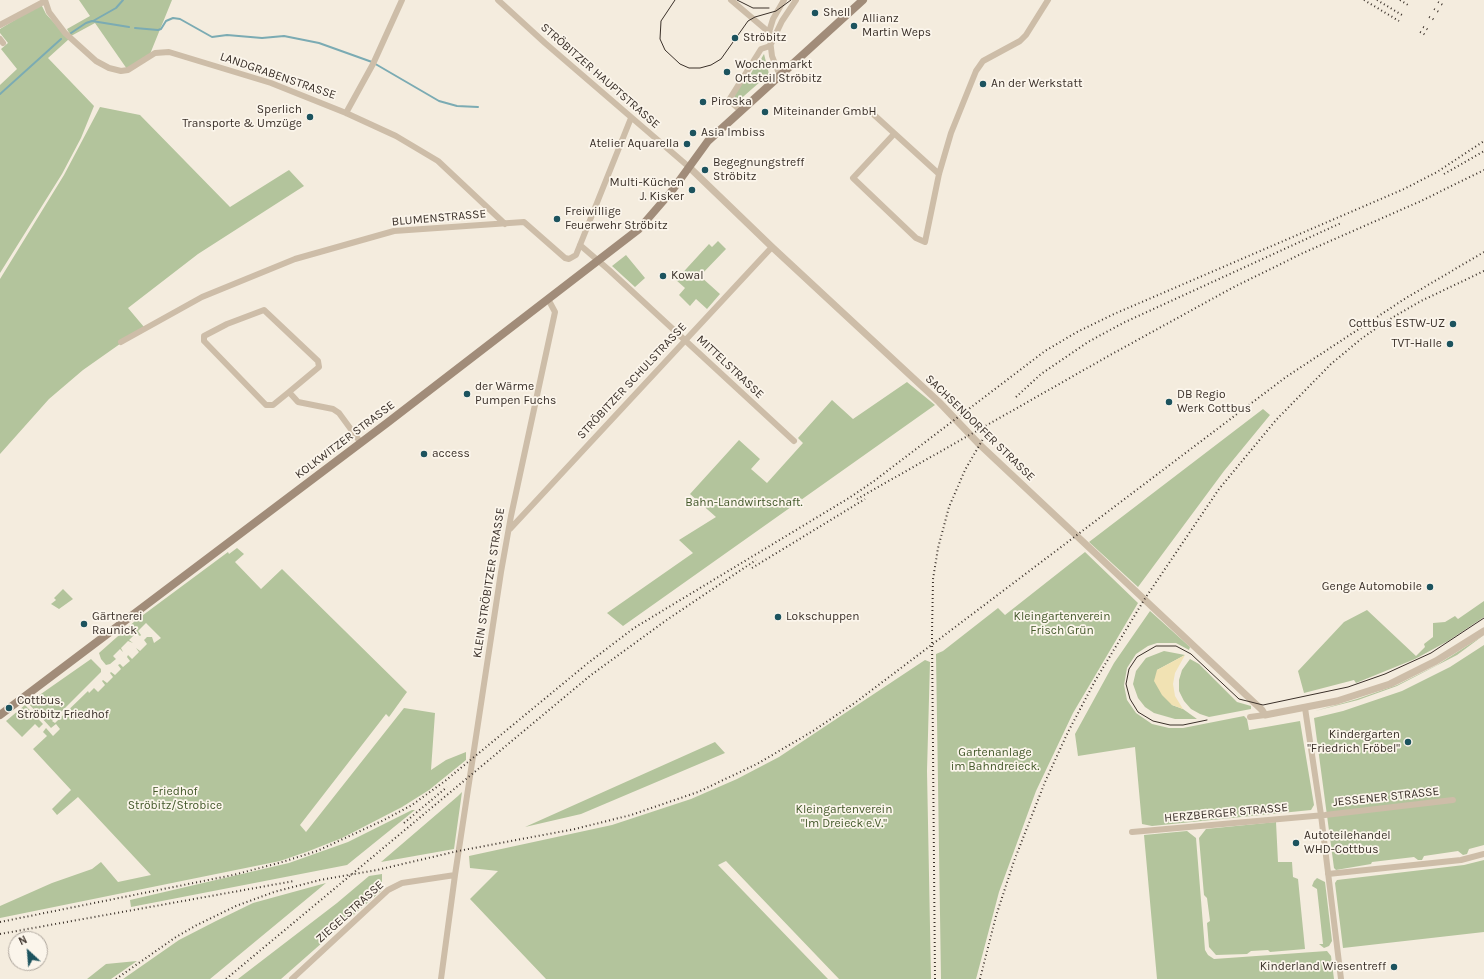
<!DOCTYPE html>
<meta charset="utf-8">
<style>
body{margin:0}
#map{position:relative;width:1484px;height:979px;overflow:hidden;background:#f4ecde;font-family:Karla,sans-serif}
canvas{display:block}
.north{position:absolute;left:8px;top:931px;width:40px;height:40px;box-sizing:border-box;background:#fbf5eb;border:1px solid #aea69d;border-radius:50%;rotate:334deg;font-size:11px;font-weight:700;line-height:16px;text-align:center;color:#3a3029}
.north::after{content:'';display:block;margin:auto;width:14px;height:18px;background:#1c535e;clip-path:polygon(50% 0,100% 100%,50% 72%,0 100%)}
</style>
<div id="map">
<canvas width="1484" height="979"></canvas>
<div class="north">N</div>
</div>
<script>
const ctx = document.querySelector('canvas').getContext('2d');
ctx.lineJoin = 'round';
function fill(path, color) { ctx.fillStyle = color; ctx.fill(path, 'evenodd'); }
const shape = rows => new Path2D(rows.map(r => 'M' + r).join(''));
function stroke(path, color, width, dash) { ctx.strokeStyle = color; ctx.lineWidth = width; ctx.lineCap = dash ? 'butt' : 'round'; ctx.setLineDash(dash || []); ctx.stroke(path); }
function label(font, color, halo, rows, align = 'center') {
  ctx.font = font + ' Karla,sans-serif'; ctx.lineWidth = 3.5; ctx.setLineDash([]); ctx.textBaseline = 'middle'; ctx.strokeStyle = halo; ctx.fillStyle = color; for (const [text, x, y, turn = 0] of rows) {
    ctx.save(); ctx.translate(x, y); ctx.rotate((+turn || 0) * Math.PI / 180); ctx.textAlign = isNaN(turn) ? turn : align; if (halo) ctx.strokeText(text, 0, 0); ctx.fillText(text, 0, 0); ctx.restore();
  }
}
const green = shape([
 [79,0,172,0,150,54,127,69,95,23,71,36,67,29,90,16],
 [41,4,46,14,69,39,48,58,94,106,81,138,62,174,0,273,0,85,17,69,1,49,8,43,0,33,0,29],
 [764,54,769,74,736,103,734,95,744,79,748,79,754,68,754,64,758,64],
 [100,107,140,115,230,207,289,170,304,186,198,254,128,308,144,327,83,370,49,399,0,454,0,279,64,175],
 [718,241,726,249,700,276,720,294,707,309,696,299,690,306,679,295,685,288,676,280,709,244,712,247],
 [626,255,645,278,635,287,612,266],
 [907,382,935,405,623,626,607,613,693,553,679,540,716,517,690,494,739,440,760,459,751,469,767,483,803,443,798,438,832,400,853,419],
 [1263,409,1270,415,1224,471,1138,587,1089,542],
 [237,548,244,554,235,562,261,589,282,569,407,692,389,717,386,714,300,825,306,832,404,708,435,713,431,770,446,760,466,752,466,760,429,790,402,807,342,838,309,851,280,861,0,918,0,906,52,883,92,869,101,862,118,882,151,875,78,797,57,815,52,809,71,790,33,749,47,736,43,732,46,728,53,736,60,729,56,724,51,728,28,703,91,659,101,669,101,672,52,721,55,723,88,691,89,693,94,688,98,692,105,685,102,681,103,680,107,683,113,677,110,673,111,672,115,675,121,669,118,665,120,664,123,667,130,661,127,657,128,655,132,659,139,652,136,648,140,651,147,644,144,640,147,637,152,637,154,643,161,638,146,623,138,631,141,635,140,636,136,633,129,640,133,643,128,641,121,648,123,652,120,649,113,656,116,659,110,664,106,665,101,659,99,653,135,621,228,552,229,554],
 [1085,552,1138,603,1073,713,1036,791,999,892,976,979,941,979,936,654,943,651,998,608,1005,615],
 [63,589,73,599,59,609,51,604,56,600,54,598],
 [1484,601,1484,617,1448,641,1415,659,1356,683,1354,680,1304,693,1298,671,1344,622,1367,610,1416,656,1425,647,1424,644,1433,637,1433,623,1445,622,1455,616,1458,619],
 [1150,611,1190,647,1189,650,1176,643,1157,643,1148,646,1136,654,1127,668,1124,685,1127,700,1136,713,1152,724,1169,728,1183,728,1244,716,1247,719,1249,730,1300,721,1314,805,1311,810,1152,826,1142,824,1135,747,1078,756,1075,734,1114,663],
 [1484,635,1457,655,1397,686,1358,700,1315,711,1357,699,1397,685,1437,665],
 [1484,645,1484,845,1469,849,1467,854,1463,855,1458,851,1424,856,1422,860,1418,860,1414,857,1372,862,1371,864,1336,870,1334,868,1314,718,1343,711,1402,691,1450,667],
 [1164,651,1185,655,1157,670,1172,705,1183,709,1197,719,1175,719,1154,713,1145,707,1138,698,1133,684,1136,671,1146,658],
 [1190,659,1199,664,1237,702,1251,706,1251,709,1209,717,1200,714,1191,709,1184,701,1179,691,1179,680,1182,670],
 [925,660,930,662,927,771,931,979,839,979,726,861,718,865,828,979,546,979,470,899,498,871,470,868,469,856,612,825,691,799,737,779,779,757],
 [25,705,43,724,39,728,35,724,22,737,6,721],
 [715,742,725,753,581,814,525,827],
 [462,792,454,849,381,862,458,796],
 [412,810,415,810,347,865,131,907,130,900,289,863,348,842],
 [1276,822,1278,862,1292,862,1293,877,1298,879,1305,949,1270,952,1268,950,1251,951,1247,954,1216,955,1209,947,1207,923,1210,921,1207,898,1204,895,1199,838,1206,829],
 [1187,831,1196,838,1205,950,1208,955,1214,959,1327,951,1331,956,1334,979,1157,979,1144,835],
 [1484,860,1484,932,1343,948,1335,883,1337,880,1464,865],
 [382,874,382,890,281,979,238,979,337,903,369,876],
 [1317,878,1325,882,1332,941,1329,946,1324,948,1319,944,1323,944,1317,889,1312,886,1314,881],
 [326,883,210,979,123,979,179,940,216,921,253,903],
 [137,961,111,979,87,979,106,964]
]);
const sand = shape([
 [1185,655,1175,673,1173,684,1175,696,1183,709,1172,705,1162,695,1154,681,1157,670]
]);
const stream = shape([
 [93,21,116,8,123,0],
 [135,28,158,30,161,29,166,21,173,18,180,19,212,37,227,35,262,38,284,36,319,43,372,62,439,101,457,106,478,107],
 [71,33,86,23,92,21,129,27],
 [0,94,61,39]
]);
const minor = shape([
 [45,0,49,12,65,33,96,61,109,68,121,71,128,70,155,53,169,52,271,83,346,113,396,136,438,161,505,224],
 [498,0,545,43,689,167],
 [731,0,771,34],
 [0,25,45,1],
 [0,39,3,43],
 [780,76,772,56,769,32,773,19,784,0],
 [741,111,729,100,761,49,770,46,782,21,796,0],
 [346,113,373,64,402,0],
 [872,113,939,174],
 [894,134,853,178,916,238,925,242,939,174,951,133,976,71,983,61,1020,41,1026,35,1048,0],
 [580,245,609,270,794,441],
 [121,342,202,297,295,259,394,231,524,222,565,258,569,259,576,255,631,118],
 [289,392,319,367,318,361,264,310,227,324,204,336,204,341,266,405,273,405,289,392,298,402,333,409,339,413,361,443],
 [510,529,772,247],
 [1305,708,1321,815,1341,979],
 [1250,717,1265,715],
 [1132,832,1325,815,1453,800],
 [1328,874,1461,860,1484,854],
 [292,979,388,890,402,883,455,875],
 [441,979,455,875,501,572,511,516,555,312,548,299]
]);
const tertiary = shape([
 [689,167,772,247,939,402,979,444,1262,710,1265,715,1337,701,1390,684,1436,661,1484,631]
]);
const secondary = shape([
 [0,715,387,423,639,229,671,192,708,141,863,0]
]);
const tram = shape([
 [675,0,661,21,660,39,665,50,680,64,689,68,700,68,711,65,721,59,748,21,755,17,776,11,791,0],
 [737,0,753,8,769,8],
 [1207,720,1183,725,1170,725,1153,721,1138,712,1130,699,1126,684,1129,669,1137,657,1156,646,1176,646,1191,654,1239,699,1263,705,1348,687,1385,674,1431,653,1484,618]
]);
const rail = shape([
 [1364,0,1399,21],
 [1377,0,1402,15],
 [1400,0,1408,5],
 [1438,2,1443,5],
 [1434,9,1439,12],
 [1429,17,1435,20],
 [1423,27,1429,30],
 [1420,32,1426,35],
 [1444,174,1484,151],
 [1016,397,1041,374,1088,342,1123,323,1341,223],
 [857,499,1112,354,1232,288,1303,253,1421,201,1484,170],
 [752,568,865,499],
 [404,823,447,787],
 [0,922,233,875,279,863,317,851,384,820,412,805,445,781,588,663,634,628,849,498,874,481,1045,351,1077,332,1114,314,1404,189,1437,172,1484,141],
 [0,934,294,881],
 [116,979,176,937,197,925,236,906,274,892,320,880,377,870,458,851,575,829,631,815,698,792,757,764,813,731,856,702,1286,377,1406,298,1484,252],
 [226,979,591,675,668,619,756,560],
 [935,979,932,634,933,579,938,548,949,507,965,470,983,439],
 [980,979,996,916,1014,861,1045,782,1068,732,1095,681,1144,600,1219,489,1276,420,1331,364,1361,339,1385,322,1421,301,1484,271]
]);
const markers = [
 [815,13,4,"#1c535e"],
 [854,26,4,"#1c535e"],
 [735,38,4,"#1c535e"],
 [727,72,4,"#1c535e"],
 [983,84,4,"#1c535e"],
 [703,102,4,"#1c535e"],
 [765,112,4,"#1c535e"],
 [310,117,4,"#1c535e"],
 [693,133,4,"#1c535e"],
 [687,144,4,"#1c535e"],
 [705,170,4,"#1c535e"],
 [692,190,4,"#1c535e"],
 [557,219,4,"#1c535e"],
 [663,276,4,"#1c535e"],
 [1453,324,4,"#1c535e"],
 [1450,344,4,"#1c535e"],
 [467,394,4,"#1c535e"],
 [1169,402,4,"#1c535e"],
 [424,454,4,"#1c535e"],
 [1430,587,4,"#1c535e"],
 [778,617,4,"#1c535e"],
 [84,624,4,"#1c535e"],
 [9,708,4,"#1c535e"],
 [1408,742,4,"#1c535e"],
 [1296,843,4,"#1c535e"],
 [1394,967,4,"#1c535e"]
];
const poiNames = [
 ["Shell",823,13],
 ["Allianz",862,19],
 ["Martin Weps",862,33],
 ["Ströbitz",743,38],
 ["Wochenmarkt",735,65],
 ["Ortsteil Ströbitz",735,79],
 ["An der Werkstatt",991,84],
 ["Piroska",711,102],
 ["Sperlich",302,110,"right"],
 ["Transporte & Umzüge",302,124,"right"],
 ["Miteinander GmbH",773,112],
 ["Asia Imbiss",701,133],
 ["Atelier Aquarella",679,144,"right"],
 ["Begegnungstreff",713,163],
 ["Ströbitz",713,177],
 ["Multi-Küchen",684,183,"right"],
 ["J. Kisker",684,197,"right"],
 ["Freiwillige",565,212],
 ["Feuerwehr Ströbitz",565,226],
 ["Kowal",671,276],
 ["Cottbus ESTW-UZ",1445,324,"right"],
 ["TVT-Halle",1442,344,"right"],
 ["der Wärme",475,387],
 ["Pumpen Fuchs",475,401],
 ["DB Regio",1177,395],
 ["Werk Cottbus",1177,409],
 ["access",432,454],
 ["Genge Automobile",1422,587,"right"],
 ["Gärtnerei",92,617],
 ["Raunick",92,631],
 ["Lokschuppen",786,617],
 ["Cottbus,",17,701],
 ["Ströbitz Friedhof",17,715],
 ["Kindergarten",1400,735,"right"],
 ["\"Friedrich Fröbel\"",1400,749,"right"],
 ["Autoteilehandel",1304,836],
 ["WHD-Cottbus",1304,850],
 ["Kinderland Wiesentreff",1386,967,"right"]
];
const streetNames = [
 ["LANDGRABENSTRASSE",278,76,19],
 ["STRÖBITZER HAUPTSTRASSE",600,76,41],
 ["BLUMENSTRASSE",439,218,-5],
 ["MITTELSTRASSE",730,367,43],
 ["STRÖBITZER SCHULSTRASSE",632,381,-47],
 ["SACHSENDORFER STRASSE",980,428,44],
 ["KOLKWITZER STRASSE",345,440,-37],
 ["KLEIN STRÖBITZER STRASSE",489,583,-81],
 ["JESSENER STRASSE",1386,797,-6],
 ["HERZBERGER STRASSE",1226,813,-5],
 ["ZIEGELSTRASSE",350,912,-42]
];
const parkNames = [
 ["Bahn-Landwirtschaft.",744,503],
 ["Kleingartenverein",1062,617],
 ["Frisch Grün",1062,631],
 ["Gartenanlage",995,753],
 ["im Bahndreieck.",995,767],
 ["Friedhof",175,792],
 ["Ströbitz/Strobice",175,806],
 ["Kleingartenverein",844,810],
 ["\"Im Dreieck e.V.\"",844,824]
];
fill(green, '#b3c49c');
fill(sand, '#f1e2b3');
stroke(stream, '#7babb3', 2);
stroke(minor, '#cdbda8', 6);
stroke(tertiary, '#cdbda8', 7);
stroke(secondary, '#a18c79', 8);
stroke(tram, '#3a3029', 1);
stroke(rail, '#3a3029', 2, [1, 3]);
for (const [x, y, r, color] of markers) { const dot = new Path2D(); dot.arc(x, y, r, 0, 2 * Math.PI); ctx.fillStyle = color; ctx.fill(dot); stroke(dot, '#fbf5eb', 1.5); }
label('12px', '#3a3029', '#fbf5eb', poiNames, 'left');
label('12px', '#3a3029', '#fbf5eb', streetNames);
label('12px', '#44592b', '#fbf5eb', parkNames);
</script>
